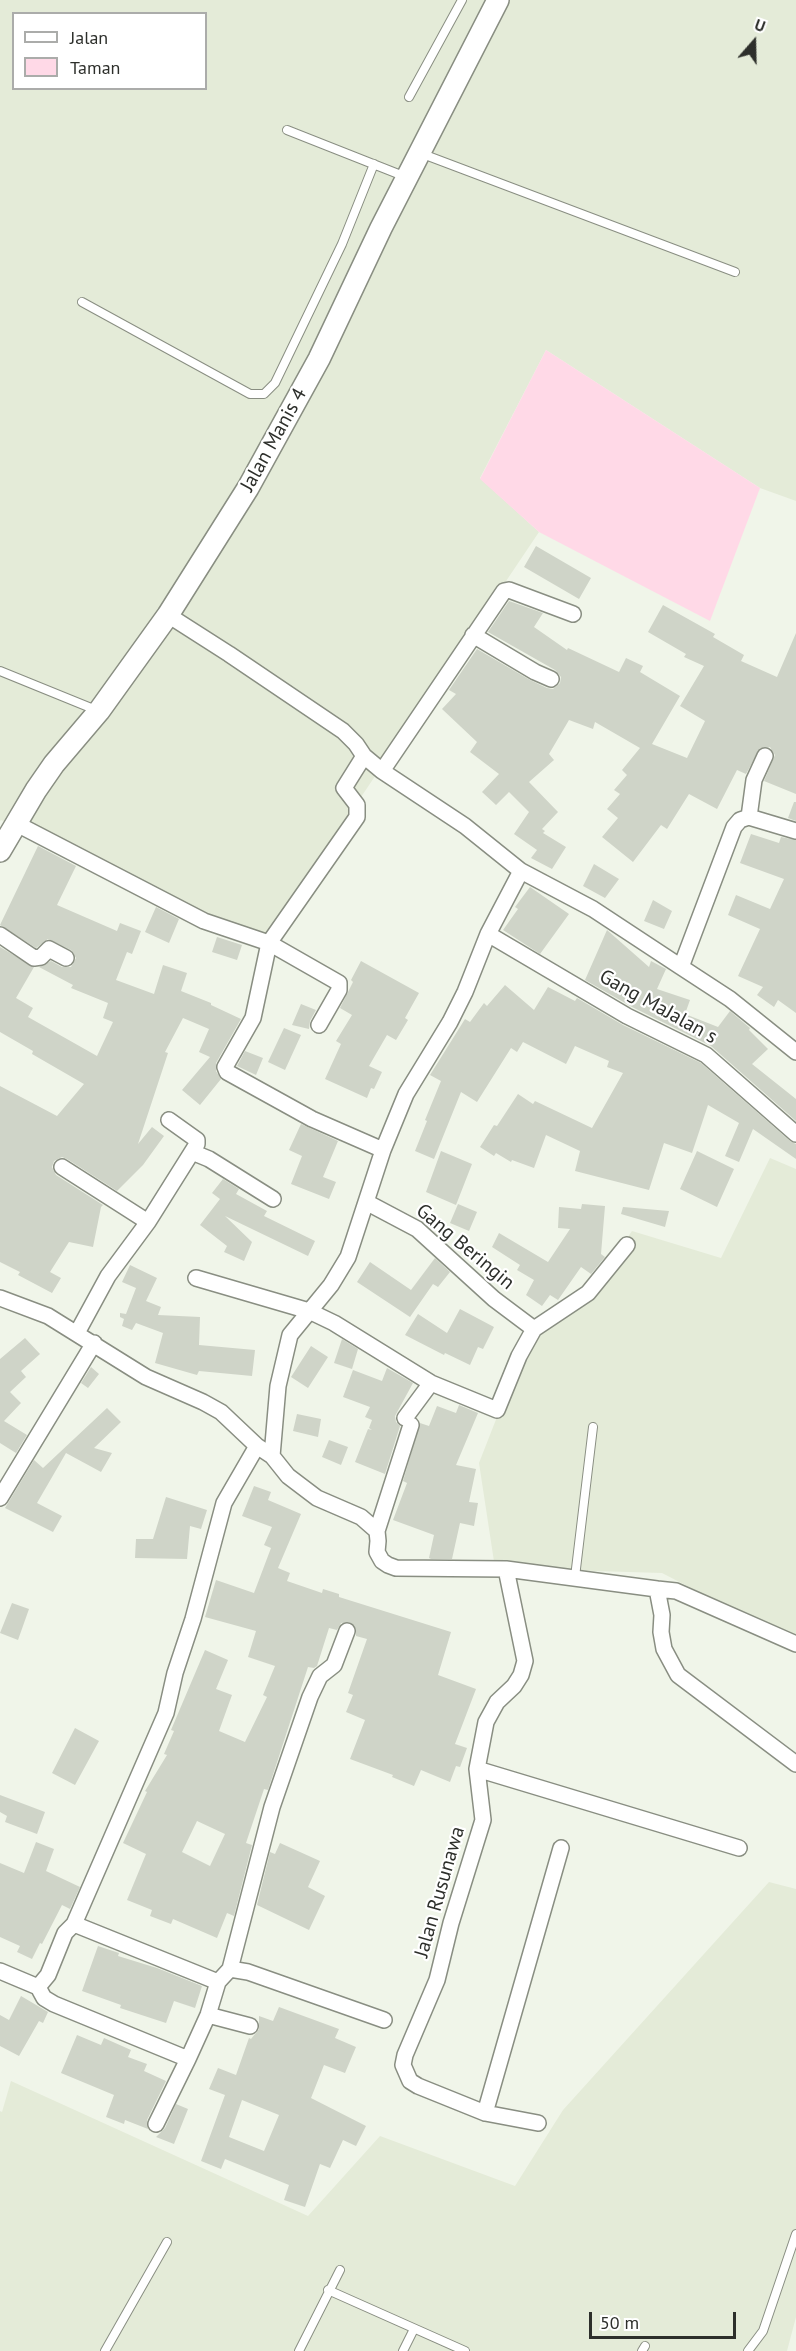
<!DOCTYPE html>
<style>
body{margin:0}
#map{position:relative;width:796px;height:2351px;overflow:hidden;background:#f0f5e9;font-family:"PT Sans",sans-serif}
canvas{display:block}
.legend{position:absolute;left:12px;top:12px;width:195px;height:78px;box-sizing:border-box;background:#fff;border:2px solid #abacaa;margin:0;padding:8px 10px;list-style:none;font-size:18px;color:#2d2f2b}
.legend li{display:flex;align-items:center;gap:12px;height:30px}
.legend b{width:30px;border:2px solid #abacaa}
.north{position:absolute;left:724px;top:12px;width:60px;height:60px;-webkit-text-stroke:4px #fff;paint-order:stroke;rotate:20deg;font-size:16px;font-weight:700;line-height:24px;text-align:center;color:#2d2f2b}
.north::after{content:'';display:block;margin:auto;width:21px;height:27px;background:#2d2f2b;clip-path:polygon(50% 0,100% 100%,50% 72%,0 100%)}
.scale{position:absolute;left:589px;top:2312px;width:147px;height:27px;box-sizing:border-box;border:3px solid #2d2f2b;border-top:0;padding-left:8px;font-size:18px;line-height:21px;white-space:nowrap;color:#2d2f2b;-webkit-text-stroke:4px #fff;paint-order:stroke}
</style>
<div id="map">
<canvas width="796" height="2351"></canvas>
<ul class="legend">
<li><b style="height:8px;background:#fff"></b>Jalan</li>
<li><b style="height:16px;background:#ffd9e7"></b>Taman</li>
</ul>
<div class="north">U</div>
<div class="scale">50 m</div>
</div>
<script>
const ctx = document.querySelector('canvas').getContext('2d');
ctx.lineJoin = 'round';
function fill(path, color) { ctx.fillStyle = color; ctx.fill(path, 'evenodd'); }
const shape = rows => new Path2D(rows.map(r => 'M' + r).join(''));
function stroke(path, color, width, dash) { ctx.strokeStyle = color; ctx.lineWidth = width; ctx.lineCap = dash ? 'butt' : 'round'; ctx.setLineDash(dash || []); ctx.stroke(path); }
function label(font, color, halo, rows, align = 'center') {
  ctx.font = font + ' "PT Sans",sans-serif'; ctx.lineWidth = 4.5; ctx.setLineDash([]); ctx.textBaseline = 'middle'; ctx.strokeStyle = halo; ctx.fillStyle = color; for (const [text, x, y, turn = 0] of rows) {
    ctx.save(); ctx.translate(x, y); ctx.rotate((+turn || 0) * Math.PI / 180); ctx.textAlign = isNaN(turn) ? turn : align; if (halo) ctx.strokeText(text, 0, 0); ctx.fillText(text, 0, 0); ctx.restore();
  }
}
const built = shape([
 [0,0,796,0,796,501,760,488,546,350,480,478,539,532,263,943,1,820,0,821],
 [14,14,206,14,206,88,14,88],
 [770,1158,796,1169,796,1642,662,1573,495,1568,479,1463,531,1330,588,1295,632,1231,721,1258],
 [769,1882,796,1889,796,2317,787,2351,0,2351,0,2111,2,2112,11,2081,308,2216,380,2136,515,2186,563,2110]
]);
const green = shape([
 [546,350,760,488,710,621,539,532,480,479]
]);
const building = shape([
 [536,546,591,578,579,599,524,567],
 [509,601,543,613,534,627,567,650,568,648,619,672,626,658,643,666,640,672,680,696,652,744,687,758,705,721,680,706,704,666,684,657,686,654,648,632,663,605,715,634,713,637,744,655,741,661,777,677,796,633,796,794,764,781,775,755,770,747,760,748,746,774,737,770,717,809,689,794,667,829,661,825,633,862,602,837,618,818,607,809,620,794,614,790,627,775,622,770,640,748,595,722,593,729,569,720,549,754,554,760,529,782,558,812,542,829,545,831,543,833,566,847,552,869,531,858,537,850,514,834,529,812,509,792,496,805,482,792,499,774,470,752,477,742,442,709,456,694,449,690,477,649,530,680,547,688,553,689,560,683,561,677,555,670,488,632],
 [794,802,796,802,796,821,788,818],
 [751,834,779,843,781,837,796,840,796,1013,778,1000,774,1007,757,995,763,987,738,976,760,929,728,915,736,895,770,909,784,879,740,863],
 [38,846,76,866,57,905,117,931,120,923,141,931,132,954,127,952,116,980,154,994,163,965,187,973,181,991,211,1003,211,1005,241,1019,216,1063,216,1071,221,1079,200,1105,182,1090,210,1057,199,1052,209,1029,183,1018,165,1052,168,1053,138,1144,152,1127,164,1136,143,1165,117,1191,67,1159,62,1157,54,1161,52,1167,56,1175,103,1205,101,1207,93,1247,69,1242,50,1272,61,1278,52,1293,18,1275,20,1272,0,1262,0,1086,57,1116,84,1084,32,1054,33,1051,0,1032,0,947,34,967,16,998,33,1008,28,1017,97,1056,113,1022,103,1018,108,1003,71,988,73,985,39,967,51,961,62,967,71,967,76,958,71,950,48,939,36,948,0,925],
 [594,864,619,879,605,898,583,886],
 [530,887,569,914,540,954,503,930,518,909,515,907],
 [653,900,672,911,664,929,644,921],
 [156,907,179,919,169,943,145,932],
 [607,930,649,967,651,961,666,969,657,989,690,1000,685,1014,718,1027,730,1011,750,1028,749,1030,768,1049,752,1064,796,1099,796,1121,711,1046,632,1007,585,980],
 [217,937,242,945,237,960,212,952],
 [361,961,419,993,405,1018,408,1020,396,1040,387,1035,369,1066,382,1072,374,1089,371,1088,367,1098,325,1079,341,1044,336,1041,352,1015,340,1008,353,982,351,980],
 [505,985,534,1010,548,987,575,1001,577,998,623,1025,701,1063,790,1141,796,1144,796,1159,753,1129,739,1162,725,1156,739,1123,708,1105,692,1153,664,1143,649,1190,575,1171,580,1151,546,1135,534,1168,512,1160,511,1162,496,1153,494,1156,480,1147,494,1125,497,1126,518,1094,533,1104,535,1101,592,1128,623,1073,607,1067,609,1061,575,1046,566,1064,523,1042,517,1052,511,1048,477,1102,461,1092,434,1159,415,1151,427,1121,425,1120,441,1081,430,1075,465,1019,470,1022,484,1003,487,1006],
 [301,1004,316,1010,310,1021,309,1029,292,1025],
 [284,1028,301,1035,285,1070,268,1062],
 [245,1051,263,1058,256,1075,237,1066],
 [301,1124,338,1141,323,1177,336,1182,329,1199,291,1184,302,1156,289,1150],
 [441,1151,472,1164,456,1205,426,1192],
 [697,1151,734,1169,717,1207,680,1189],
 [223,1179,239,1189,236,1194,267,1211,264,1216,315,1241,308,1256,225,1216,252,1242,244,1261,224,1252,227,1246,200,1225,220,1199,212,1193],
 [458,1204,477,1212,469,1231,450,1223],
 [582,1204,605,1206,601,1254,605,1257,591,1274,581,1267,558,1300,550,1295,542,1306,526,1295,534,1280,517,1270,520,1265,492,1247,499,1233,548,1262,570,1229,558,1228,559,1207,581,1209],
 [623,1207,669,1211,665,1227,621,1214],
 [435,1258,450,1272,438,1287,433,1284,410,1317,357,1282,370,1262,411,1290],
 [130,1265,157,1278,146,1301,161,1307,158,1315,200,1317,199,1345,255,1350,252,1376,199,1371,197,1375,155,1363,163,1333,136,1323,132,1330,122,1326,124,1319,120,1317,120,1313,126,1314,136,1288,122,1282],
 [460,1309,494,1327,483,1349,478,1347,470,1365,445,1353,444,1355,405,1335,418,1314,447,1333],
 [25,1338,40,1354,21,1371,26,1377,10,1392,21,1403,4,1421,27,1435,16,1453,0,1443,0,1359],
 [342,1339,358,1349,352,1369,334,1363],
 [311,1346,328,1357,308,1388,291,1377],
 [91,1367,99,1374,88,1388,81,1383],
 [387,1368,413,1383,395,1416,396,1422,400,1426,385,1474,355,1462,368,1429,372,1430,369,1428,372,1420,365,1417,370,1407,343,1397,353,1370,382,1381],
 [459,1405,478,1413,456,1465,476,1469,469,1502,478,1503,474,1526,460,1523,452,1559,431,1559,429,1558,434,1535,393,1520,407,1483,403,1481,420,1423,429,1426,437,1406,456,1413],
 [107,1408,121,1422,94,1448,112,1453,101,1472,66,1453,37,1503,62,1516,53,1532,5,1508,34,1460,43,1468],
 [297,1414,321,1419,318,1437,293,1431],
 [329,1440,348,1447,341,1465,322,1457],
 [254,1486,271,1492,268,1500,301,1514,278,1568,290,1573,287,1581,322,1593,323,1589,339,1594,339,1597,451,1632,438,1675,476,1689,455,1744,467,1748,460,1767,456,1766,450,1782,421,1770,414,1786,392,1777,393,1775,350,1759,365,1720,346,1712,353,1695,348,1693,367,1639,356,1636,356,1629,350,1622,341,1623,337,1630,329,1628,317,1666,314,1668,308,1667,268,1790,264,1789,246,1843,252,1845,234,1916,227,1913,217,1938,173,1919,171,1924,150,1916,152,1910,127,1900,146,1854,123,1843,147,1792,145,1791,167,1755,164,1754,174,1731,171,1730,205,1650,228,1660,216,1689,232,1695,219,1731,245,1742,267,1697,263,1695,275,1666,248,1657,256,1631,205,1617,216,1580,254,1593,271,1548,264,1545,272,1527,242,1516],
 [197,1821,225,1834,210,1866,182,1852],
 [166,1497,207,1510,201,1529,190,1526,187,1559,135,1558,136,1539,153,1539],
 [12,1603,29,1609,18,1640,0,1633],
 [75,1728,99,1741,75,1785,52,1773],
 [0,1795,45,1812,37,1834,5,1822,7,1816,0,1812],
 [36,1842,54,1849,46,1871,80,1887,70,1909,62,1905,42,1944,40,1943,32,1959,17,1952,20,1946,0,1937,0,1863,24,1873],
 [280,1843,320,1861,308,1887,325,1896,309,1930,257,1905,270,1852,275,1854],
 [98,1946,119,1953,118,1956,157,1968,202,1986,195,2008,174,2001,166,2023,120,2008,121,2005,82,1991],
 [21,1996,48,2012,43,2023,39,2021,19,2056,0,2046,0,2015,9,2020],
 [279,2007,339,2029,335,2038,356,2047,345,2073,324,2065,311,2098,366,2126,356,2146,343,2140,330,2168,320,2164,305,2207,284,2200,289,2185,225,2159,221,2169,201,2161,225,2095,209,2089,218,2068,236,2075,249,2038,251,2039,259,2029,259,2016,273,2021],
 [242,2100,279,2115,264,2151,229,2137],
 [77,2035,101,2045,104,2038,131,2050,128,2057,147,2064,144,2071,166,2081,147,2120,148,2129,125,2120,124,2124,106,2117,114,2095,61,2073],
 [176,2104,188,2109,174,2144,156,2137,165,2128]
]);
const lane = shape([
 [409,97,462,0],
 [287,130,406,177],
 [420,153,735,272],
 [82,302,250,394,264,394,275,383,342,244,374,164],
 [0,671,96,710],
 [575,1577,593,1427],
 [328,2290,465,2351],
 [105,2351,167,2242],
 [299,2351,340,2270],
 [403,2351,414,2329],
 [642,2351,645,2346],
 [748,2351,763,2331,796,2234]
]);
const street = shape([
 [168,615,229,654,343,731,356,744,364,756,382,771,465,826,521,871,593,909,681,967,734,827,740,820,749,817,796,831],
 [473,635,535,672,551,679],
 [364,756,344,788,357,805,357,817,269,943,253,1018,225,1067,227,1072,312,1119,383,1150],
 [382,771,504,591,509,590,573,614],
 [749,817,754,780,765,756],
 [15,823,204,921,269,943,339,983,339,990,319,1025],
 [488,934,627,1016,706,1055,796,1134],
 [0,935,34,958,41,957,49,949,66,958],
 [681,967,730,999,796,1052],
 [192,1152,209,1159,273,1199],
 [62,1167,148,1222],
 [366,1202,417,1229,494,1299,534,1329],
 [196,1278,309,1311,334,1323,431,1383,497,1410,519,1356,534,1329,588,1293,627,1245],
 [0,1298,48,1316,146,1377,203,1402,221,1412,257,1446,272,1456,288,1476,317,1498,361,1517,377,1531,378,1541,377,1552,382,1561,388,1565,396,1568,506,1569,657,1589,662,1615,661,1632,664,1649,678,1675,796,1764],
 [77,1333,108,1276,148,1222,197,1144,197,1140,169,1120],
 [405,1418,431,1383],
 [272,1456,278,1386,290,1335,331,1285,348,1257,383,1150,406,1094,450,1022,465,992,488,934,521,871],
 [0,1498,94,1343],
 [377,1531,411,1425],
 [506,1569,525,1661,521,1675,514,1686,497,1702,486,1722,477,1769,483,1820,451,1923,437,1980,405,2055,403,2065,410,2081,418,2086,485,2113,538,2123],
 [657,1589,676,1591,796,1644],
 [477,1769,739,1848],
 [74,1924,218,1982],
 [230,1969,272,1807,310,1697,320,1676,334,1665,347,1631],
 [0,1971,38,1987,44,1998,54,2004,188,2059,156,2124],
 [38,1987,48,1975,65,1933,74,1924,166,1713,175,1673,193,1619,224,1503,257,1446],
 [208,2015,250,2026],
 [188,2059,208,2015,218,1982,230,1969,248,1972,384,2020],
 [485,2113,561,1848]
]);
const secondary = shape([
 [0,851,36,790,54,764,99,711,168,615,248,488,319,359,381,228,498,0]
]);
const streetNames = [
 ["Jalan Manis 4",274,440,-61],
 ["Gang MaJalan s",658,1007,29],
 ["Gang Beringin",465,1247,40],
 ["Jalan Rusunawa",440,1892,-74]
];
fill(built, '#e4ebd8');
fill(green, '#ffd9e7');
fill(building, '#cfd4c8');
stroke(lane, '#898e82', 10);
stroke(street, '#898e82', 18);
stroke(secondary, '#898e82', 24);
stroke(lane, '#fff', 8);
stroke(street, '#fff', 15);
stroke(secondary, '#fff', 21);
label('20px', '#2d2f2b', '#fff', streetNames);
</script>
